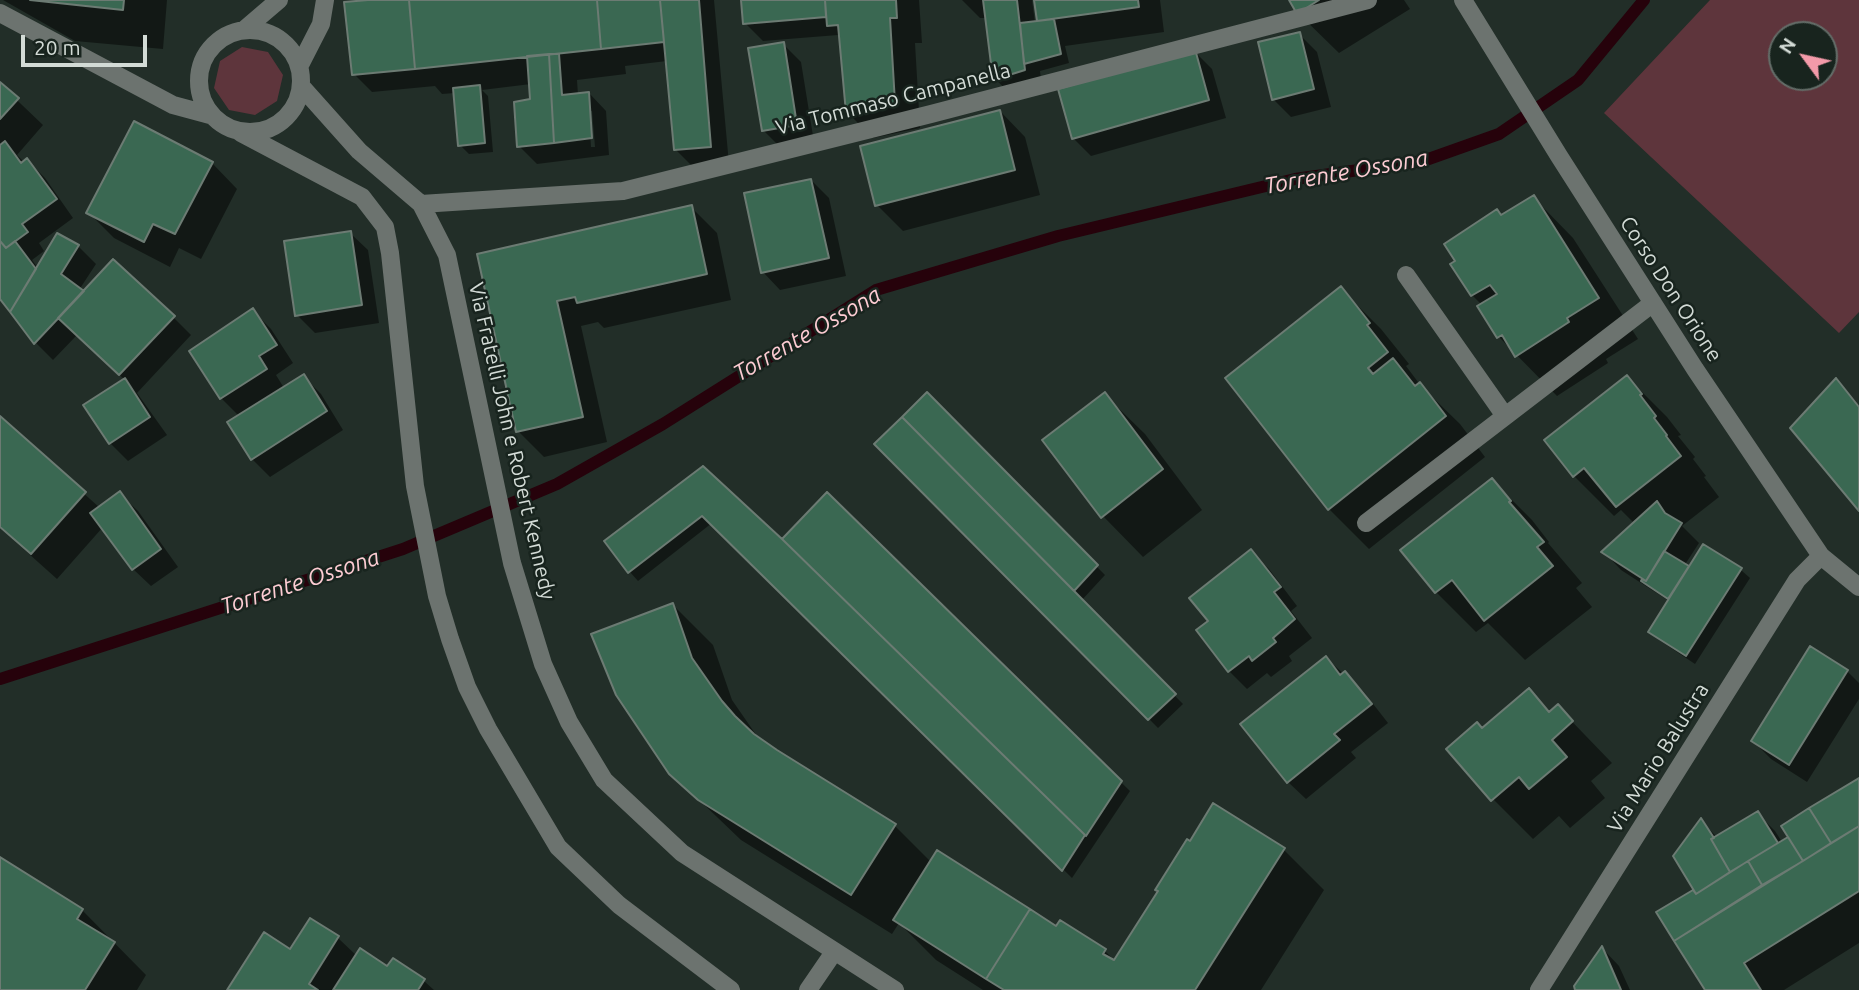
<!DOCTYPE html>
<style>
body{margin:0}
#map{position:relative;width:1859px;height:990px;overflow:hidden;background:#222e28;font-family:Ubuntu,sans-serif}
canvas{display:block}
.north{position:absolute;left:1768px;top:21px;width:70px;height:70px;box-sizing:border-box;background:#18241e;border:2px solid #636d68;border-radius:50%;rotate:303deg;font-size:19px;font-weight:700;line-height:28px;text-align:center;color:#d3dbd6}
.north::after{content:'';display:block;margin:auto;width:24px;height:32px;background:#f39aa9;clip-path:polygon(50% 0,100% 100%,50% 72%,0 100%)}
.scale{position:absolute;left:21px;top:35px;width:126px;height:32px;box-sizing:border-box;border:4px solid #d3dbd6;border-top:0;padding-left:9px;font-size:21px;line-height:24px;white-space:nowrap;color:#d3dbd6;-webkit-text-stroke:5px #18241e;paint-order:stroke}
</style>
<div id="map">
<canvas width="1859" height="990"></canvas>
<div class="north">N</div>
<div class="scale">20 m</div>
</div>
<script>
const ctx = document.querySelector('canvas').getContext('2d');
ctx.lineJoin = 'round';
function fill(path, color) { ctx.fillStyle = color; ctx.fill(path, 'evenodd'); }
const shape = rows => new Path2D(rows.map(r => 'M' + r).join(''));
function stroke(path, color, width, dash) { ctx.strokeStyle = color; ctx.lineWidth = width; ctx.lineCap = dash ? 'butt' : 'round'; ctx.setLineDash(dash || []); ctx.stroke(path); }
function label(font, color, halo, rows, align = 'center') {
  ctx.font = font + ' Ubuntu,sans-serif'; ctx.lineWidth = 5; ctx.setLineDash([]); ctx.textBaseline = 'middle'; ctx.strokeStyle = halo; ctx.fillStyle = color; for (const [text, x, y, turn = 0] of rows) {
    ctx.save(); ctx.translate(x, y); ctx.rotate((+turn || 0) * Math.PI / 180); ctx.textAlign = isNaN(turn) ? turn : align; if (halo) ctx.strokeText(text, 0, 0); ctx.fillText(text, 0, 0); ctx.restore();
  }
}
const green = shape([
 [1710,0,1859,0,1859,312,1839,333,1604,113],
 [1824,35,1824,77,1782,77,1782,35],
 [242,47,268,52,283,75,277,101,255,115,229,110,214,88,220,61]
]);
const shadow = shape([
 [3,0,167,0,163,49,75,41],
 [394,0,714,0,729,164,693,167,675,149,667,61,625,66,626,74,577,80,578,95,589,93,606,111,609,155,537,164,519,146,532,101,531,84,482,90,488,96,493,152,469,154,460,145,455,93,442,94,435,86,372,92,354,74],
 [589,111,592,111,595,147,591,147],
 [743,0,919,0,922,43,915,43,920,128,873,138,847,112,841,38,838,35,763,41,745,23],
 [962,0,1032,0,1035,23,1041,22,1036,0,1160,0,1164,32,1065,46,1069,63,1040,71,1042,88,1013,96,995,79,987,18,980,18],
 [1291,0,1404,0,1410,9,1339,53,1298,13],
 [1299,34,1317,52,1331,107,1291,117,1273,99],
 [783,44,801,62,814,142,781,148,763,130],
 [1194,51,1212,69,1226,118,1091,156,1073,138],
 [0,84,43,125,17,155,24,162,27,160,45,178,73,218,39,243,44,251,32,260,38,268,78,246,96,264,79,290,173,317,191,335,137,393,167,435,128,461,110,443,86,405,125,380,77,335,53,360,35,342,0,296],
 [1000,111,1025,137,1040,195,903,231,877,205],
 [212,163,237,189,201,259,179,248,170,267,114,238,88,212],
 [811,180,829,198,846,276,780,290,763,272],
 [1533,197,1573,238,1638,339,1606,359,1608,363,1557,396,1499,337,1480,307,1482,305,1472,295,1452,264,1502,217],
 [691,207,717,233,731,300,604,328,598,322,581,326,607,442,544,457,518,431,479,255],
 [350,233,368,250,379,323,315,333,297,315],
 [1341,289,1381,329,1409,364,1406,366,1421,386,1460,424,1485,457,1369,549,1329,509,1227,379],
 [253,311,271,329,293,363,276,375,284,388,303,376,321,394,343,430,270,477,252,459,239,416,221,398],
 [1627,377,1667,417,1681,435,1678,436,1695,457,1693,459,1706,476,1704,477,1719,497,1682,526,1699,543,1684,566,1690,569,1704,546,1741,570,1750,578,1695,664,1659,640,1650,631,1669,601,1621,570,1604,552,1635,524,1621,510,1614,516,1574,476],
 [1104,394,1145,434,1202,510,1143,557,1103,516],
 [927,395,1105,575,1081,601,1183,704,1158,728,877,444],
 [0,418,100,508,120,494,138,511,178,567,151,586,133,569,103,527,57,579,0,528],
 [703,468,782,542,827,495,1130,791,1072,878,712,523,638,581,630,572,606,541],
 [1492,480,1532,520,1549,542,1548,543,1582,583,1576,588,1592,607,1525,660,1488,623,1476,632,1436,592],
 [1251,552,1269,569,1297,606,1291,611,1312,638,1289,656,1292,661,1271,677,1267,673,1247,689,1229,671,1210,621],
 [673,605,713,645,732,700,759,739,895,826,931,862,1056,928,1060,922,1105,951,1115,961,1284,850,1324,890,1261,990,983,990,936,960,899,923,892,934,741,840,671,773],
 [1811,649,1847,671,1859,683,1859,699,1807,782,1771,759,1753,741],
 [1326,658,1363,691,1388,723,1351,752,1356,758,1306,799,1288,782],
 [1529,691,1551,713,1557,706,1612,763,1591,781,1605,798,1570,828,1559,816,1533,839,1493,799,1483,730],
 [1859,781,1859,943,1784,990,1707,990,1659,912,1696,890,1701,821,1718,838,1757,813,1775,831,1782,842],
 [0,859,82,910,146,975,137,990,0,990],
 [310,920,338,938,357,956,388,968,393,960,424,981,434,990,229,990,290,951],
 [1602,948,1619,966,1630,990,1577,990]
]);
const stream = shape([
 [0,679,403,549,557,484,663,424,876,290,1058,236,1295,179,1423,161,1499,134,1578,80,1644,0]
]);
const building = shape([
 [30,0,124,0,123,10,30,0],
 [368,0,409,0,415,69,352,75,344,2,368,0],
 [409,0,597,0,601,49,415,69,409,0],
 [597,0,660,0,664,42,601,49,597,0],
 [660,0,699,0,711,147,674,150,660,0],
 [741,0,825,0,826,17,743,24,741,0],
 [825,0,896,0,897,18,890,18,895,103,846,113,838,25,827,26,825,0],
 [983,0,1017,0,1025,70,993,80,983,0],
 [1034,0,1138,0,1139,7,1037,21,1034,0],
 [1289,0,1319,0,1297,14,1289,0],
 [1054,19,1061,54,1024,64,1020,23,1054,19],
 [1300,32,1314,89,1272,100,1258,42,1300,32],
 [784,42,797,125,762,131,748,48,784,42],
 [1195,49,1209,100,1072,139,1058,89,1195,49],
 [549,54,554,143,517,147,514,102,530,99,527,56,549,54],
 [549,54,559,54,562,95,589,92,592,138,554,143,549,54],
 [0,82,19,98,0,119,0,82],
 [480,85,485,143,458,146,453,88,480,85],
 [1000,110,1015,170,875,206,860,146,1000,110],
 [134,121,213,162,175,234,153,224,144,242,86,213,134,121],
 [5,141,21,163,27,158,57,199,22,224,28,232,6,248,0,241,0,145,5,141],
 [811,179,829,258,761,273,744,193,811,179],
 [1534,195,1599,298,1567,318,1569,322,1515,357,1502,335,1497,338,1477,306,1497,294,1490,285,1471,296,1450,264,1455,261,1444,244,1497,209,1501,215,1534,195],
 [692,205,707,274,577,303,575,297,557,301,583,417,516,432,477,254,692,205],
 [351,231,362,305,295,316,284,241,351,231],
 [57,233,79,245,61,274,84,291,34,344,10,312,57,233],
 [0,241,6,248,15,241,36,269,10,312,0,299,0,241],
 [113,259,175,316,119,375,58,318,113,259],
 [1341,286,1370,323,1367,325,1388,352,1368,368,1373,374,1393,358,1415,386,1420,382,1446,416,1328,510,1225,378,1341,286],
 [253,308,277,345,259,356,267,369,220,399,189,351,253,308],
 [304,374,327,411,251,460,227,422,304,374],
 [1627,375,1642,394,1640,395,1656,416,1654,418,1667,435,1666,436,1681,456,1616,507,1584,468,1573,477,1544,440,1627,375],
 [125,378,150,417,109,444,83,405,125,378],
 [1836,378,1859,407,1859,511,1790,428,1836,378],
 [927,392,1098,565,1074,591,902,417,927,392],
 [1105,392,1163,469,1101,518,1042,440,1105,392],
 [0,416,86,492,31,554,0,527,0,416],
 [902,417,1176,694,1148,720,874,444,902,417],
 [703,466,782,539,1085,835,1062,871,702,516,628,573,604,541,703,466],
 [1492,478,1511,501,1509,502,1544,542,1537,547,1553,566,1484,621,1452,580,1435,593,1400,550,1492,478],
 [120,491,161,549,132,570,90,513,120,491],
 [827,492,1122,781,1086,836,782,539,827,492],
 [1657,501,1665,513,1682,523,1646,581,1601,552,1657,501],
 [1703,544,1742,568,1686,656,1648,632,1703,544],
 [1251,549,1281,587,1274,592,1295,619,1273,638,1276,642,1252,661,1249,656,1228,672,1196,630,1208,621,1189,598,1251,549],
 [1664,551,1689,566,1668,599,1641,581,1642,579,1646,581,1664,551],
 [673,603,692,658,722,701,735,716,754,734,777,750,896,824,851,895,698,800,669,774,616,695,591,634,673,603],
 [1810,646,1848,670,1789,765,1751,741,1810,646],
 [1326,656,1340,675,1345,671,1372,704,1334,734,1340,740,1287,783,1240,724,1326,656],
 [1529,688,1549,712,1558,704,1573,721,1552,740,1567,757,1529,789,1519,777,1491,801,1446,749,1477,722,1482,728,1529,688],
 [1859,778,1859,826,1831,843,1809,808,1859,778],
 [1213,803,1285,848,1195,990,1004,990,986,979,1030,909,1056,926,1060,920,1106,949,1103,954,1114,960,1158,891,1155,890,1187,839,1190,841,1213,803],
 [1809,808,1831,843,1803,861,1781,826,1809,808],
 [1758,811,1778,843,1730,872,1711,839,1758,811],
 [1701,818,1714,838,1711,839,1730,872,1696,894,1673,856,1701,818],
 [1859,826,1859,891,1744,963,1761,990,1705,990,1674,941,1859,826],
 [1788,837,1803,861,1762,885,1748,861,1788,837],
 [937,850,1030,909,986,979,893,920,937,850],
 [0,857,83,909,77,919,115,942,85,990,0,990,0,857],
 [1748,861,1762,885,1674,941,1656,912,1693,890,1696,894,1748,861],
 [310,918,339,936,309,984,318,990,227,990,264,932,290,949,310,918],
 [1602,946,1621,990,1575,990,1574,986,1602,946],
 [360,948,387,966,393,958,425,979,418,990,333,990,360,948]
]);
const minor = shape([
 [1463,0,1559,156,1695,369,1821,556,1859,587],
 [0,13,173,105,210,115],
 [245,29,279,0],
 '199 81a51 51 0 1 1 102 0a51 51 0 1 1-102 0Z',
 [299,67,321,24,325,0],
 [301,86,359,151,421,204,447,255,512,563,543,664,569,722,604,780,682,853,895,990],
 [241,133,362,197,385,227,390,253,415,486,437,596,450,639,467,687,488,729,558,847,619,905,731,990],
 [421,204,623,191,931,114,1368,0],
 [1406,275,1505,416],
 [1366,523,1653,303],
 [808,990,834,952],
 [1539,990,1797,580,1821,556]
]);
const streetNames = [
 ["Via Tommaso Campanella",893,99,-14],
 ["Corso Don Orione",1671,289,57],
 ["Via Fratelli John e Robert Kennedy",512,441,77],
 ["Via Mario Balustra",1658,758,-58]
];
const waterNames = [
 ["Torrente Ossona",1346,172,-10],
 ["Torrente Ossona",807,334,-30],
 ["Torrente Ossona",300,582,-18]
];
fill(green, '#5e353c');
fill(shadow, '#0007');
stroke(stream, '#26020b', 12);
fill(building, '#3a6852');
stroke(building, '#6c7b73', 2);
stroke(minor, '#6c736f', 18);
label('21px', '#d3dbd6', '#18241e', streetNames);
label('italic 23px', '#fdccd3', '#18241e', waterNames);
</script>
